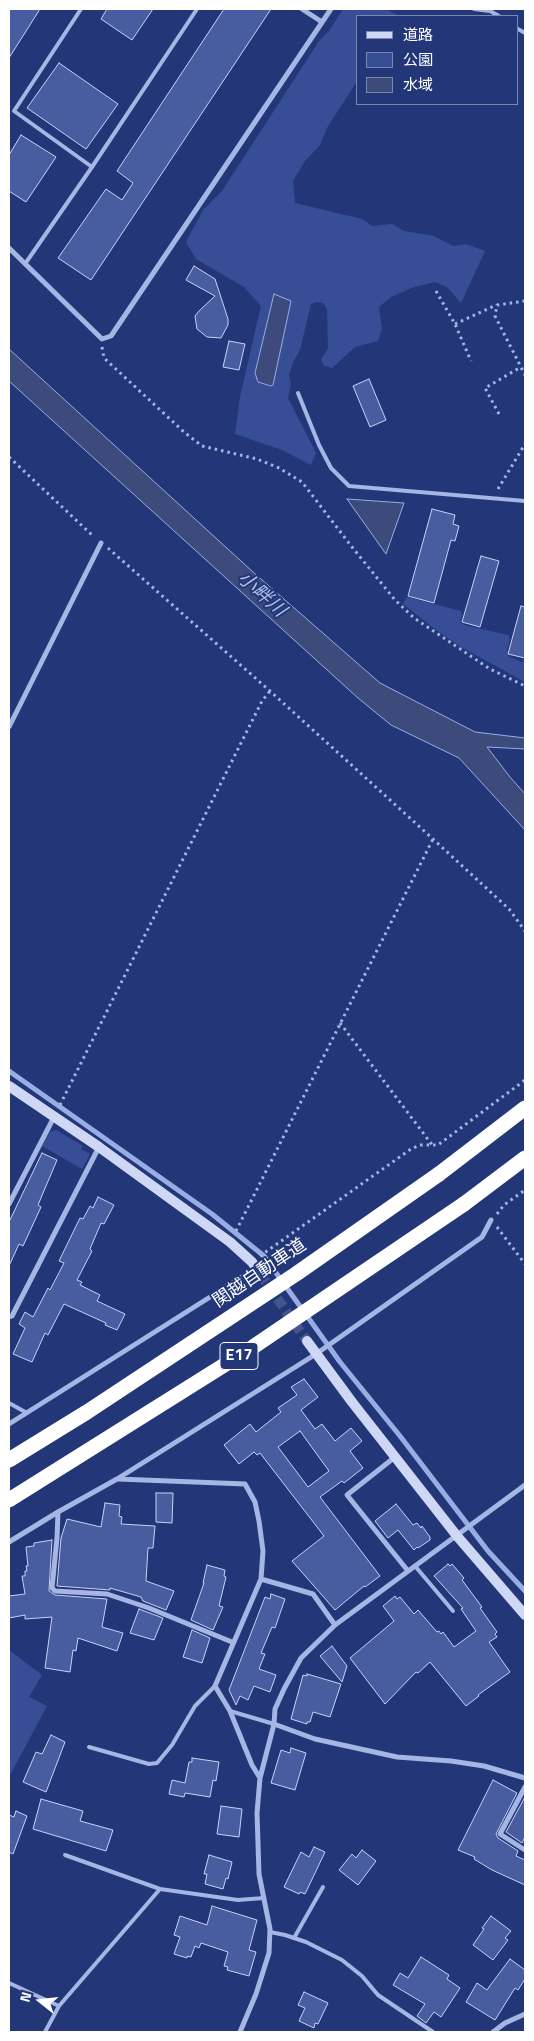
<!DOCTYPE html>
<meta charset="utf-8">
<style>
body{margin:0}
#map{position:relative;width:534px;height:2041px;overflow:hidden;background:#233778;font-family:"Titillium Web","Noto Sans JP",sans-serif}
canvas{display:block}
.frame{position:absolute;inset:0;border:10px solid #fff;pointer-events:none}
.legend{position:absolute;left:356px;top:15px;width:162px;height:90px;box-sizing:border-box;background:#233778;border:1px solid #7b87ae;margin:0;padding:6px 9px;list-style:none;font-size:15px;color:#fff}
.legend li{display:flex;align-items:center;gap:10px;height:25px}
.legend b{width:25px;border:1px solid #7b87ae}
.north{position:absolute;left:15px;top:1976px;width:50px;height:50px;-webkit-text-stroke:4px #233778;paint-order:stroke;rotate:286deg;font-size:14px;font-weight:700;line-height:20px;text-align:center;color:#fff}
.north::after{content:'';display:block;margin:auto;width:18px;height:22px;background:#fff;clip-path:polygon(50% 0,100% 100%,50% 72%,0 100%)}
</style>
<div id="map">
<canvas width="534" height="2041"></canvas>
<div class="frame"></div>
<ul class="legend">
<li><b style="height:6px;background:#ced7f4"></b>道路</li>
<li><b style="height:14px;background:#374e96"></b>公園</li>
<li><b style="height:14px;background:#3c4b7c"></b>水域</li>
</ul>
<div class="north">N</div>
</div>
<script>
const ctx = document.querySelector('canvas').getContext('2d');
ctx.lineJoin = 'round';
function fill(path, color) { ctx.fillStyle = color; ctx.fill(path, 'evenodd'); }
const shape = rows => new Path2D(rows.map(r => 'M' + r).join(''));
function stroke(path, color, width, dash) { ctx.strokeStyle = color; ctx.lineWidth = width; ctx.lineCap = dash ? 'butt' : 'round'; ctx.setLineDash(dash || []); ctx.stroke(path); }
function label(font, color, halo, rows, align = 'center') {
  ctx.font = font + ' "Titillium Web","Noto Sans JP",sans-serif'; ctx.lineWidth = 4; ctx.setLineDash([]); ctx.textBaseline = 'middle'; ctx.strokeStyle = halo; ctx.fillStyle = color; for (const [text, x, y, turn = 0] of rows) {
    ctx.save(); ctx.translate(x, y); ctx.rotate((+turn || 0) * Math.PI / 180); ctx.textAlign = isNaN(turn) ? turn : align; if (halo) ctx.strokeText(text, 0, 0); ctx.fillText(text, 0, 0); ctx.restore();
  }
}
const green = shape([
 [343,9,386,9,399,16,358,16,358,80,328,126,320,145,305,161,293,181,295,203,362,219,372,226,392,224,404,231,434,236,453,246,466,244,485,251,461,303,447,287,435,282,414,287,391,297,379,307,382,329,378,341,355,347,332,368,324,366,321,359,328,349,327,309,323,303,316,302,311,304,300,350,293,362,289,375,291,384,288,398,316,453,311,465,282,450,235,434,240,397,261,306,244,287,196,259,186,242,203,210,222,191,319,41,329,31],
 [407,597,461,611,462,615,460,622,464,625,508,635,510,639,507,650,508,656,521,662,525,661,525,682,461,647,435,629,403,604],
 [56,1130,83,1146,81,1149,90,1154,82,1169,42,1146,50,1132],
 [9,1650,42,1675,29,1697,47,1706,9,1777]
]);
const water = shape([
 [274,294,291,301,273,385,271,386,258,382,255,373,274,294],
 [9,349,253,572,380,683,475,732,525,738,525,749,487,747,510,777,525,794,525,830,459,758,391,725,358,698,9,381,9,349],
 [347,499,404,503,386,554,347,499]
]);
const stream = shape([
 [9,1071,212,1214,264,1256,340,1362,400,1436,488,1551,525,1591]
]);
const building = shape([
 [9,9,40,9,9,58,9,9],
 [107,9,153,9,132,40,101,19,107,9],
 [224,9,271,9,91,280,58,258,106,189,122,200,133,183,117,171,224,9],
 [59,63,118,104,86,149,27,108,59,63],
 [21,135,56,157,26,202,9,191,9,155,21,135],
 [194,266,215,279,228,319,228,325,221,338,207,337,197,329,195,316,199,311,215,296,186,280,194,266],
 [229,341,245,344,239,370,223,367,229,341],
 [369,379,386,420,370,427,353,386,369,379],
 [432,509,455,515,453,524,459,526,455,541,451,540,434,603,408,596,432,509],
 [481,556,499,561,480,627,462,622,481,556],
 [521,606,525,607,525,658,508,654,521,606],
 [42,1153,57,1160,38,1205,41,1207,23,1246,19,1244,9,1266,9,1222,42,1153],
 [98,1197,114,1205,104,1224,101,1223,90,1249,92,1251,77,1280,82,1282,80,1285,100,1295,97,1301,125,1314,117,1330,105,1325,106,1323,64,1304,48,1335,45,1333,32,1362,13,1354,25,1328,19,1324,25,1312,33,1317,48,1288,50,1290,64,1263,59,1261,80,1218,83,1219,90,1206,93,1208,98,1197],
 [304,1379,318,1397,301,1410,315,1429,322,1424,335,1441,351,1428,362,1441,350,1451,363,1468,344,1483,342,1481,320,1497,380,1576,365,1587,364,1586,335,1610,292,1561,324,1536,260,1453,257,1455,254,1452,239,1464,224,1445,250,1424,256,1432,281,1412,278,1408,297,1395,291,1387,304,1379],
 [300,1431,329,1471,308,1487,278,1447,300,1431],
 [156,1493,173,1493,172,1523,156,1522,156,1493],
 [105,1503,120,1505,119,1516,122,1517,121,1524,155,1526,153,1548,148,1548,146,1581,174,1591,166,1610,143,1601,141,1597,110,1588,110,1590,57,1586,61,1538,67,1519,101,1527,105,1503],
 [396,1504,413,1525,417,1523,421,1528,422,1526,430,1537,430,1540,418,1548,417,1547,414,1550,398,1530,388,1538,375,1521,396,1504],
 [52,1540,49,1591,55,1595,107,1599,102,1627,123,1633,117,1651,78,1638,76,1651,73,1650,70,1672,45,1668,52,1617,25,1619,25,1615,9,1618,9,1596,25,1594,22,1576,25,1576,25,1571,27,1571,26,1566,28,1566,26,1547,34,1546,34,1543,52,1540],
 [448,1564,450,1566,452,1564,464,1578,462,1580,482,1607,480,1608,497,1632,495,1634,497,1637,489,1642,510,1672,478,1695,479,1696,466,1706,430,1662,418,1673,416,1672,385,1704,350,1658,394,1621,383,1606,395,1596,397,1599,400,1597,414,1614,418,1610,437,1632,439,1631,441,1634,443,1632,454,1647,476,1631,461,1609,463,1608,434,1576,448,1564],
 [207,1565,225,1570,224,1576,226,1577,219,1606,223,1607,213,1630,191,1620,204,1583,203,1583,207,1565],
 [271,1594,285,1599,275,1628,272,1627,261,1653,265,1654,259,1669,276,1675,270,1692,254,1686,248,1700,240,1696,236,1705,229,1690,265,1597,270,1599,271,1594],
 [139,1609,163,1618,154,1640,130,1633,139,1609],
 [192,1630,210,1638,202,1663,183,1657,192,1630],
 [332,1646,347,1666,342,1682,320,1656,332,1646],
 [307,1674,341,1684,330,1717,313,1712,310,1722,307,1722,307,1724,291,1719,303,1675,307,1676,307,1674],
 [51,1735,65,1742,46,1792,23,1782,36,1752,42,1754,51,1735],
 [291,1748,306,1753,295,1790,271,1783,281,1750,290,1753,291,1748],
 [192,1758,219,1762,216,1781,213,1780,210,1797,185,1793,184,1797,169,1794,172,1780,185,1783,189,1762,192,1762,192,1758],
 [493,1780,517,1793,496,1834,498,1838,518,1851,516,1856,525,1860,525,1885,492,1870,474,1859,475,1857,458,1850,493,1780],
 [525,1797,525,1837,522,1843,506,1832,525,1797],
 [41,1799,83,1811,80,1821,113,1830,106,1851,33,1829,41,1799],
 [221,1806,242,1809,239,1837,217,1834,221,1806],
 [16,1811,27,1816,13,1854,9,1852,9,1815,14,1817,16,1811],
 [314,1847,325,1852,305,1894,300,1892,299,1894,284,1887,301,1852,309,1857,314,1847],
 [362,1850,376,1861,358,1885,339,1870,352,1854,356,1858,362,1850],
 [209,1855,232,1862,228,1879,226,1878,223,1889,205,1884,207,1874,204,1874,209,1855],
 [212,1906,257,1920,249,1950,256,1952,249,1976,227,1970,228,1967,224,1966,228,1952,201,1943,199,1948,195,1946,191,1957,187,1956,187,1958,174,1954,180,1937,174,1935,180,1916,207,1925,212,1906],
 [491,1916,511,1931,505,1938,508,1940,493,1960,473,1945,484,1929,482,1928,491,1916],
 [421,1957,449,1975,447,1979,460,1988,441,2017,434,2012,426,2023,417,2016,425,2004,393,1985,400,1973,408,1978,421,1957],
 [510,1959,525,1970,525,1979,518,1990,515,1988,495,2020,466,2002,477,1983,487,1990,489,1987,510,1959],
 [304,1992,328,2003,318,2024,315,2023,314,2028,299,2021,305,2008,298,2005,304,1992]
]);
const secondaryTunnel = shape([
 [260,1274,307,1341]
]);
const path = shape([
 [436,291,455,324,471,361],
 [525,301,497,305,495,316,525,375],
 [455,324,496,305],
 [102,347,104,358,184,432,202,446,257,459,279,468,302,482,352,547,395,600,414,618,490,669,525,686],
 [499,414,485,388,521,367],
 [9,457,93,536],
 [498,489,525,444],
 [108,548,270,691,433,839,509,909,525,931],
 [340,1023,433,1146],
 [60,1105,262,701,270,691],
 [497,1214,504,1205,525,1190],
 [497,1227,525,1264],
 [236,1231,433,839],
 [260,1256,411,1149,420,1145,438,1145,525,1080]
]);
const lane = shape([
 [81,9,14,111,92,167],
 [474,9,490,11,499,16],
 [518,29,525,33],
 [25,264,92,167,197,9],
 [298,393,319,445,331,468,349,486,525,501],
 [9,1403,27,1413],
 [415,1566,453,1611],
 [230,1711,274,1724],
 [89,1747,149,1764,157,1763,172,1745,195,1706,215,1686],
 [65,1855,160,1889,238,1900,264,1898],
 [270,1932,285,1935,306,1942,342,1960,362,1976,378,1995,433,2032],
 [294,1938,323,1887],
 [9,1983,59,2006],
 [45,2032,59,2006,160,1889]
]);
const street = shape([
 [302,9,322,22],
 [9,248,102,339,111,336,331,9],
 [9,727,101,543],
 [9,1204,54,1117],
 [9,1317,12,1316,99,1147],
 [9,1424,256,1268],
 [395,1457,347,1495,408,1571],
 [118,1479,245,1484,255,1502,259,1521,263,1551,261,1579,215,1686,230,1711,252,1765,260,1778],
 [58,1512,57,1538,52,1588,55,1591,107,1594,149,1608,232,1642],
 [9,1542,58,1512,117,1479,316,1354,482,1237,491,1220],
 [261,1579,313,1594,335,1625],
 [274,1724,315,1739,397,1757,451,1761,484,1766,525,1778],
 [525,1787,500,1834,525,1850],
 [240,2032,256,1994,269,1953,270,1929,259,1874,257,1813,260,1778,274,1724,275,1709,284,1689,301,1658,335,1625,525,1485],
 [493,2032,505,2023,525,2014]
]);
const secondary = shape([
 [9,1086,99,1147,230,1242,252,1262,260,1274],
 [307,1341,352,1402,457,1536,525,1615]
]);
const highway = shape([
 [9,1460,87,1412,296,1274,439,1174],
 [9,1500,253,1347,464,1204]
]);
const highwayBridge = shape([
 [439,1174,525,1108],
 [464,1204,525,1158]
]);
const shields = [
 [239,1356,38]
];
const shieldNames = [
 ["E17",239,1356]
];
const streetNames = [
 ["関越自動車道",260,1274,-34]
];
const waterNames = [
 ["小畔川",261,595,42]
];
fill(green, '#374e96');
fill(water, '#3c4b7c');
stroke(water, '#99ade5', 1);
stroke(stream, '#99ade5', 5);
fill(building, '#475da0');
stroke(building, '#c8d2f3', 1);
stroke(secondaryTunnel, '#44558c', 10, [10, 5]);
stroke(path, '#a5b5e4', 3, [2.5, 4]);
stroke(lane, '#a5b5e4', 4);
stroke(street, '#a5b5e4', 5);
stroke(secondary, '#ced7f4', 10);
stroke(highway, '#fff', 15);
stroke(highwayBridge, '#fff', 15);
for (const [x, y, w] of shields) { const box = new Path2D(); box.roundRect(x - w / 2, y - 13.5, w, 27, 4); ctx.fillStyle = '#233778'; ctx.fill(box); stroke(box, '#fff', 1); }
label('bold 16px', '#fff', null, shieldNames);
label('18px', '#fff', '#233778', streetNames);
label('italic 19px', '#b0bfec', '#233778', waterNames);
</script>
